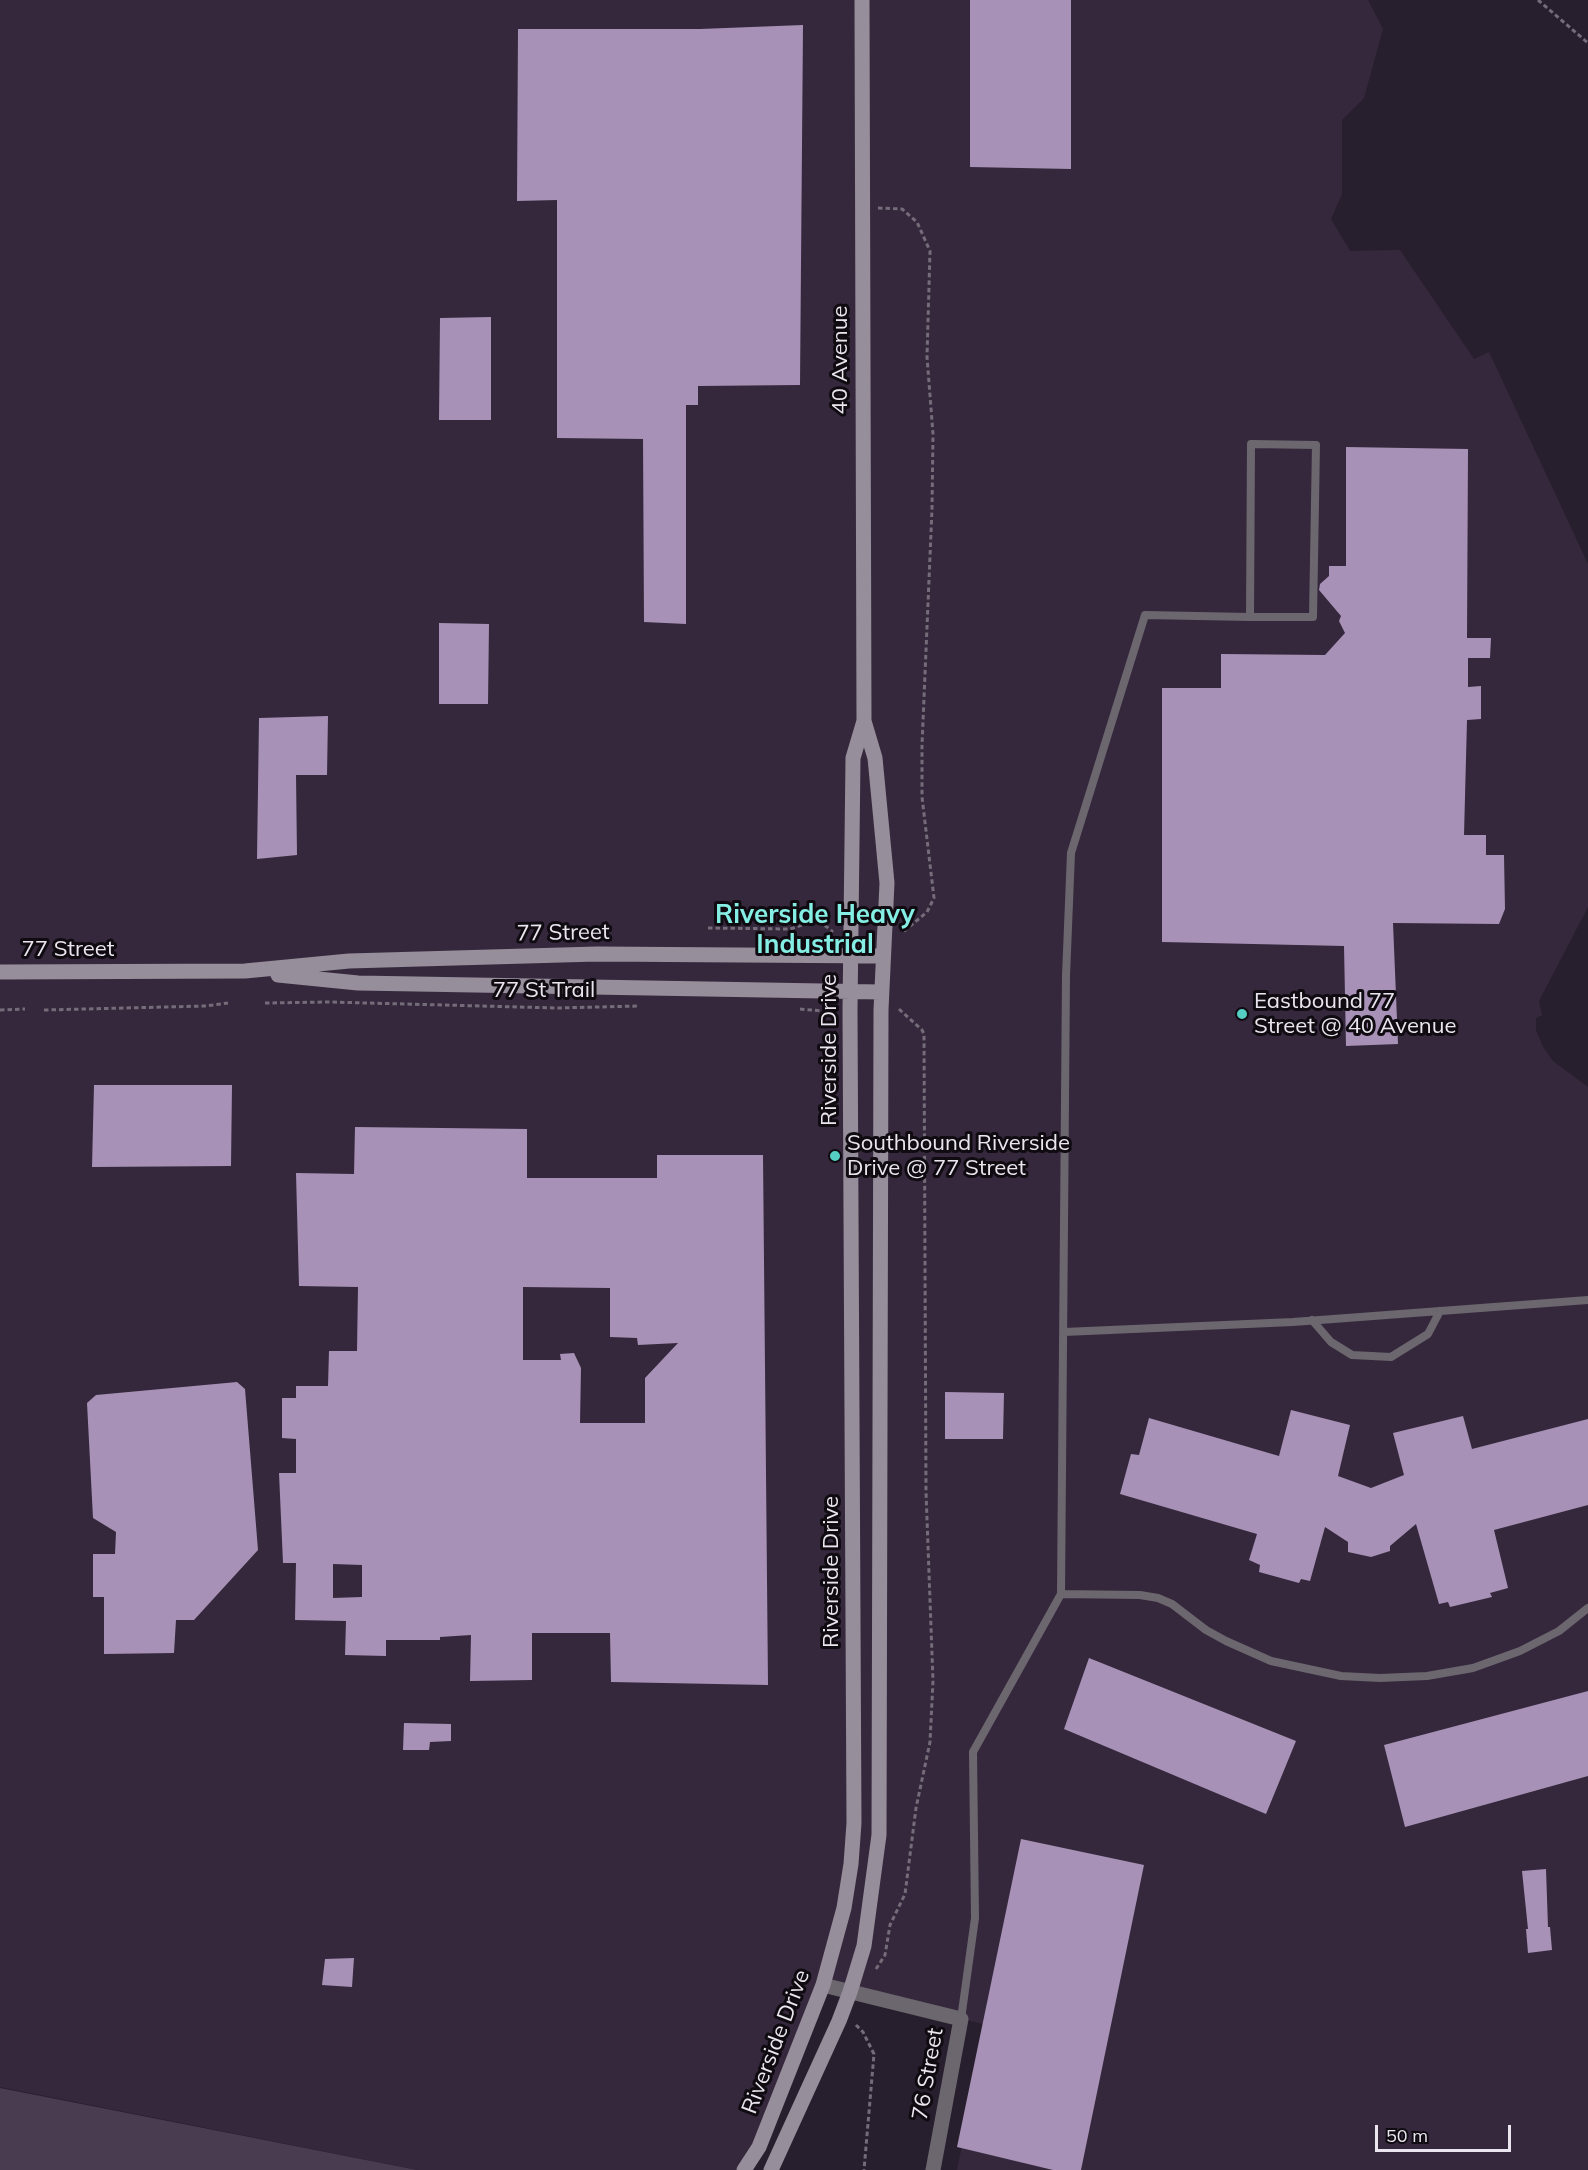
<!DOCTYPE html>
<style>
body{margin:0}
#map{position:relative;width:1588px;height:2170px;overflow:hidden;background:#281f2e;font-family:Mulish,sans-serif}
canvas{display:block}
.scale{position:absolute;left:1375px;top:2125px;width:136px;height:27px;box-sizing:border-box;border:3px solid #ebe5ef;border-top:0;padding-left:8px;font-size:18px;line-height:21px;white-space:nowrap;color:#ebe5ef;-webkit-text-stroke:4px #0f0b11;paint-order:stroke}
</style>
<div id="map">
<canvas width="1588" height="2170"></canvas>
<div class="scale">50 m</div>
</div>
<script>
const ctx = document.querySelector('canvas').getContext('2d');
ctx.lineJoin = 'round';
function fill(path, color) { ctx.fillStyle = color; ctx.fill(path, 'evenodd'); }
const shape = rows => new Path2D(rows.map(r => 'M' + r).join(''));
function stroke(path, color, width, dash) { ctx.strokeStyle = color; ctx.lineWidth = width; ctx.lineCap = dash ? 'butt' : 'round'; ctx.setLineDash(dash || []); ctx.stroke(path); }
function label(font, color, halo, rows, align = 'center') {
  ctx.font = font + ' Mulish,sans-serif'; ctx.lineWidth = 6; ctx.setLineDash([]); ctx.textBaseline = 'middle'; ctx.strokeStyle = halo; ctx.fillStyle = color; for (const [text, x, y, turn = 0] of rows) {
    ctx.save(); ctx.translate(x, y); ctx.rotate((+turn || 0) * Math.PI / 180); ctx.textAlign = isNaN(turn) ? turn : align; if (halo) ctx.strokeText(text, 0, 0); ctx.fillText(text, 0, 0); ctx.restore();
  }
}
const built = shape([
 [0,0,1368,0,1383,29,1364,98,1342,120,1342,194,1331,219,1350,251,1400,250,1474,359,1489,352,1588,564,1588,907,1539,1001,1542,1015,1536,1018,1536,1030,1543,1047,1553,1061,1588,1087,1588,2170,957,2170,987,2025,824,1985,744,2170,418,2170,0,2087]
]);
const green = shape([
 [0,2088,417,2170,0,2170]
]);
const building = shape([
 [970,0,1071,0,1071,169,970,167],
 [803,25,800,385,698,386,698,405,686,405,686,624,644,622,643,439,557,438,557,200,517,201,518,29,700,29],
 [491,317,491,420,439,420,440,318],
 [1346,447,1468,449,1467,638,1491,638,1490,658,1468,658,1468,687,1481,686,1481,719,1467,720,1464,835,1486,835,1486,855,1504,855,1505,909,1499,924,1393,923,1398,1044,1346,1046,1344,946,1162,942,1162,688,1221,688,1221,654,1325,655,1345,633,1339,621,1341,616,1319,590,1320,584,1329,576,1329,566,1346,566],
 [439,623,489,624,488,704,439,704],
 [328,716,327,775,296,775,297,855,257,859,259,718],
 [94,1085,232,1085,231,1166,92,1167],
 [355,1127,527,1129,527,1178,657,1178,657,1155,763,1155,768,1685,611,1682,610,1633,532,1633,532,1680,470,1681,471,1635,440,1637,440,1640,386,1640,386,1656,345,1655,346,1621,295,1620,296,1563,283,1563,279,1473,296,1473,296,1439,282,1438,282,1398,296,1398,296,1386,328,1386,329,1351,357,1351,358,1287,299,1286,296,1173,354,1174],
 [523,1287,610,1288,610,1337,637,1338,638,1345,678,1343,645,1378,645,1423,580,1423,581,1368,574,1353,560,1354,561,1360,523,1360],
 [333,1564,362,1565,362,1597,333,1598],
 [237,1382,245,1389,258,1550,194,1620,176,1620,174,1653,104,1654,104,1597,93,1597,93,1554,115,1554,116,1532,93,1518,87,1403,96,1395],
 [945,1392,1004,1393,1003,1439,945,1439],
 [1291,1410,1350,1425,1338,1476,1371,1488,1404,1475,1393,1433,1463,1416,1472,1449,1588,1419,1588,1505,1494,1530,1508,1588,1490,1593,1492,1597,1450,1607,1448,1602,1439,1604,1416,1524,1390,1546,1390,1551,1371,1557,1348,1552,1348,1542,1325,1527,1310,1581,1301,1579,1299,1583,1259,1572,1260,1565,1249,1560,1257,1534,1120,1494,1131,1454,1139,1455,1149,1418,1279,1456],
 [1089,1658,1296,1741,1266,1814,1064,1729],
 [1588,1691,1588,1776,1405,1827,1384,1745],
 [404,1723,451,1724,451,1741,430,1742,429,1750,403,1750],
 [1021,1839,1144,1865,1081,2170,1053,2170,957,2147],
 [1546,1869,1548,1927,1550,1927,1552,1950,1528,1953,1526,1929,1528,1929,1522,1871],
 [354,1958,352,1987,322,1985,325,1959]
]);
const path = shape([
 [1538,0,1588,43],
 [878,208,902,209,917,222,930,251,927,357,933,434,932,509,922,745,922,797,934,898,927,912,902,933],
 [708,928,790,929,818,920,833,932],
 [265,1003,329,1002,557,1008,638,1006],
 [800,1009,823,1011],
 [0,1010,25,1009],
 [44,1010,206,1006,228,1003],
 [876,1969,885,1955,890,1925,905,1894,916,1808,930,1742,933,1681,926,1492,924,1034,922,1030,899,1009],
 [856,2025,863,2032,874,2054,864,2170]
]);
const lane = shape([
 [1312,1320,1331,1342,1352,1355,1391,1357,1428,1334,1440,1311],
 [1064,1332,1293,1322,1588,1300],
 [1061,1594,1140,1595,1158,1598,1172,1604,1206,1630,1226,1641,1271,1661,1341,1676,1380,1678,1427,1676,1473,1668,1520,1651,1559,1631,1588,1608],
 [961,2019,975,1918,973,1752,1061,1594,1066,976,1071,853,1145,615,1250,617,1313,617,1316,445,1251,444,1250,617]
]);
const street = shape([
 [823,1985,961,2019,933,2170]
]);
const secondary = shape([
 [0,972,245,971,349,961,597,954,883,956],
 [278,975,358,983,881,992],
 [744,2170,759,2147,823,1985,844,1908,851,1864,854,1823,850,1010,853,758,864,721,862,0],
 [771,2170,839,2021,850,1992,864,1946,879,1835,881,1010,887,883,875,758,864,721]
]);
const markers = [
 [1242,1014,6,"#56cec4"],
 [835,1156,6,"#56cec4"]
];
const streetNames = [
 ["40 Avenue",840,360,-90],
 ["77 Street",563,933,-1],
 ["77 Street",68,949],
 ["77 St Trail",544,990],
 ["Riverside Drive",829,1050,-90],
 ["Riverside Drive",831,1572,-90],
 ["Riverside Drive",776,2042,-69],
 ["76 Street",928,2074,-80]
];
const poiNames = [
 ["Eastbound 77",1254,1001],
 ["Street @ 40 Avenue",1254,1026],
 ["Southbound Riverside",847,1143],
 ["Drive @ 77 Street",847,1168]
];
const quarterNames = [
 ["Riverside Heavy",815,915],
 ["Industrial",815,945]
];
fill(built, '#35283c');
fill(green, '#493c50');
fill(building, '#a891b6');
stroke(path, '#746c79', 3, [4.5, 3]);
stroke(lane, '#6c676f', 8);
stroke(street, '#6c676f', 15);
stroke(secondary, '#968e9b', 15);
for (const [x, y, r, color] of markers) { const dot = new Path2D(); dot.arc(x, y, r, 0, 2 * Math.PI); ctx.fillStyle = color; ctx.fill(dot); stroke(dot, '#0f0b11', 2); }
label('22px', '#ebe5ef', '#0f0b11', streetNames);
label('22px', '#ebe5ef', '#0f0b11', poiNames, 'left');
label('bold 26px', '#85efe5', '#0f0b11', quarterNames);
</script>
